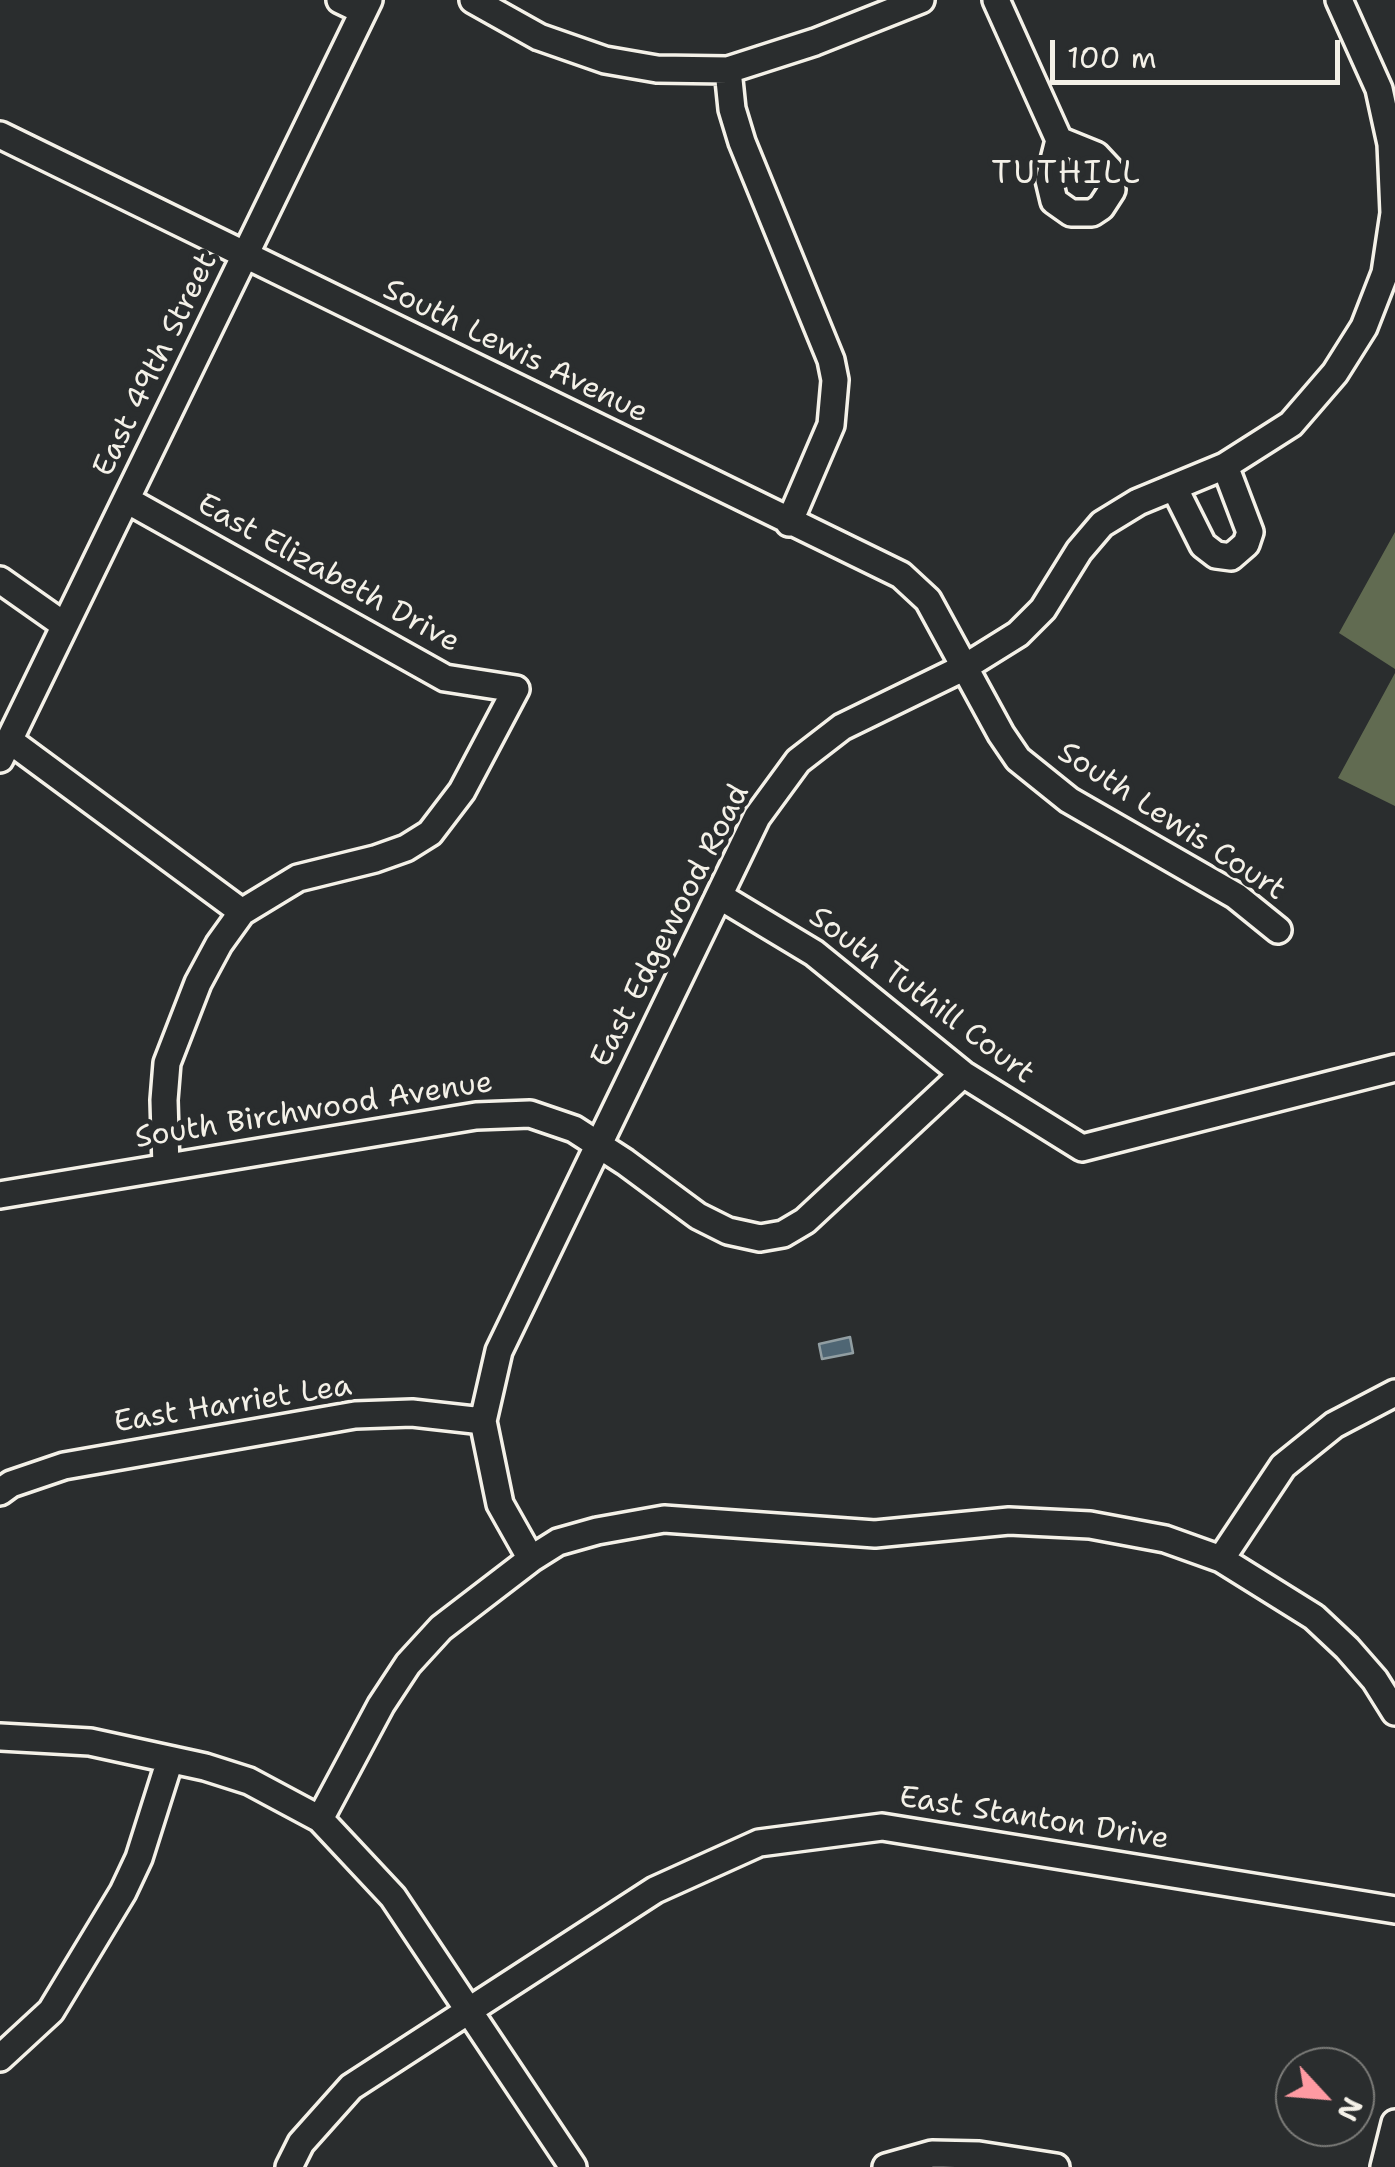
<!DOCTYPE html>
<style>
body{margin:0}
#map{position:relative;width:1395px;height:2167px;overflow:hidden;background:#2a2d2e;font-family:"Shantell Sans",sans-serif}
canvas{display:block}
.north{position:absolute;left:1275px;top:2047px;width:100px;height:100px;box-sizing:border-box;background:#2a2d2e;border:2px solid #7b7b78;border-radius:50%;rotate:116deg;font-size:28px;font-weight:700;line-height:40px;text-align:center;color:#f4f1e8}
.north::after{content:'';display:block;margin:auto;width:35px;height:45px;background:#ff9aa2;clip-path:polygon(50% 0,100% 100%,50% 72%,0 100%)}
.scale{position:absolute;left:1050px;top:40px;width:290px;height:45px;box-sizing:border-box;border:5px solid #f4f1e8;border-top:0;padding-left:12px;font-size:30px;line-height:35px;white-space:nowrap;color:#f4f1e8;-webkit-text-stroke:8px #2a2d2e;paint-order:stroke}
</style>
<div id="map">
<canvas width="1395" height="2167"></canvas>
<div class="north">N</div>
<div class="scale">100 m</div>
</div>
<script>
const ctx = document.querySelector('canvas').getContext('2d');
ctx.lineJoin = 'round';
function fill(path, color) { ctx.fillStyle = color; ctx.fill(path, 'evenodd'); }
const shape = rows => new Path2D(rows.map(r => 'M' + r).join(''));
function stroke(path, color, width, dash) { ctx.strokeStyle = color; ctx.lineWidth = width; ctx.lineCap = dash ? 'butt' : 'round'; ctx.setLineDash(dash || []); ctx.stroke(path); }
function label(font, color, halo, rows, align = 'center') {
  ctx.font = font + ' "Shantell Sans",sans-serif'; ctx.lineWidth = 10; ctx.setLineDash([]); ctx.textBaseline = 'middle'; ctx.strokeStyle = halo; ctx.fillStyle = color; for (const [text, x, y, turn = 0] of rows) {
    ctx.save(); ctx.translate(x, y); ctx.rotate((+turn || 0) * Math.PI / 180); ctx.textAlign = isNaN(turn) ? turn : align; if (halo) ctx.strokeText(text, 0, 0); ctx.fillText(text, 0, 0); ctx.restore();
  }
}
const green = shape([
 [1395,532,1395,669,1339,633],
 [1395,673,1395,806,1338,778]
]);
const water = shape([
 [850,1337,853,1353,822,1359,819,1344,850,1337]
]);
const minor = shape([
 [340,0,363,11],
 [473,0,539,37,605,60,657,69,728,70,815,42,921,0],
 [996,0,1059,140],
 [728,70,732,109,742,142,831,360,835,380,831,425,789,523],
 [0,135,901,575,928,600,1001,734,1018,759,1069,800,1236,896,1278,930],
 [1059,140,1096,155,1110,170,1112,190,1101,207,1092,213,1071,213,1054,201,1049,180,1059,140],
 [1175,489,1203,545,1216,555,1231,557,1246,544,1250,532,1225,466],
 [127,500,445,678,516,689,462,791,430,833,406,848,375,859,298,878,242,912,219,944,198,983,167,1063,164,1100,166,1167],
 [0,580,64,625],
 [9,740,242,912],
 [0,759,369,0],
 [721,897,814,953,963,1074,1082,1148,1395,1068],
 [0,1195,476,1116,530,1114,574,1129,625,1162,698,1216,728,1231,760,1238,783,1234,805,1221,963,1074],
 [0,1492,11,1484,64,1466,355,1415,412,1413,483,1421],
 [531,1559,500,1504,483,1421,499,1351,757,817,798,761,842,727,965,667,1018,634,1043,609,1079,551,1102,524,1138,502,1225,466,1291,424,1335,373,1364,327,1385,273,1394,213,1391,144,1379,89,1339,0],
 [1221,1559,1283,1466,1334,1425,1395,1393],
 [0,1737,90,1742,205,1767,249,1781,320,1819,393,1897,573,2167],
 [320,1819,381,1705,408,1664,441,1628,531,1559,558,1542,597,1531,664,1519,875,1534,1009,1521,1090,1525,1165,1539,1221,1559,1314,1617,1347,1648,1375,1680,1395,1712],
 [0,2058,51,2011,123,1892,139,1858,170,1760],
 [289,2167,301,2143,351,2087,655,1890,759,1843,882,1827,1395,1910],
 [886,2167,932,2154,979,2155,1056,2167],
 [1384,2167,1395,2123]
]);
const streetNames = [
 ["South Lewis Avenue",515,352,26],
 ["East 49th Street",156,365,-64],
 ["East Elizabeth Drive",328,574,29],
 ["South Lewis Court",1171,822,33],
 ["East Edgewood Road",671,926,-63],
 ["South Tuthill Court",921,996,37],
 ["South Birchwood Avenue",314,1111,-9],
 ["East Harriet Lea",233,1405,-9],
 ["East Stanton Drive",1034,1819,9]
];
const neighbourhoodNames = [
 ["TUTHILL",1067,175]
];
fill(green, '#616b51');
fill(water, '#4f6674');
stroke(water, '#919ea2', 2.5);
stroke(minor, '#f4f1e8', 32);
stroke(minor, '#2a2d2e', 25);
label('30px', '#f4f1e8', '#2a2d2e', streetNames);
ctx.letterSpacing = '2.5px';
label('32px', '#f4f1e8', '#2a2d2e', neighbourhoodNames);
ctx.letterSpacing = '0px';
</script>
